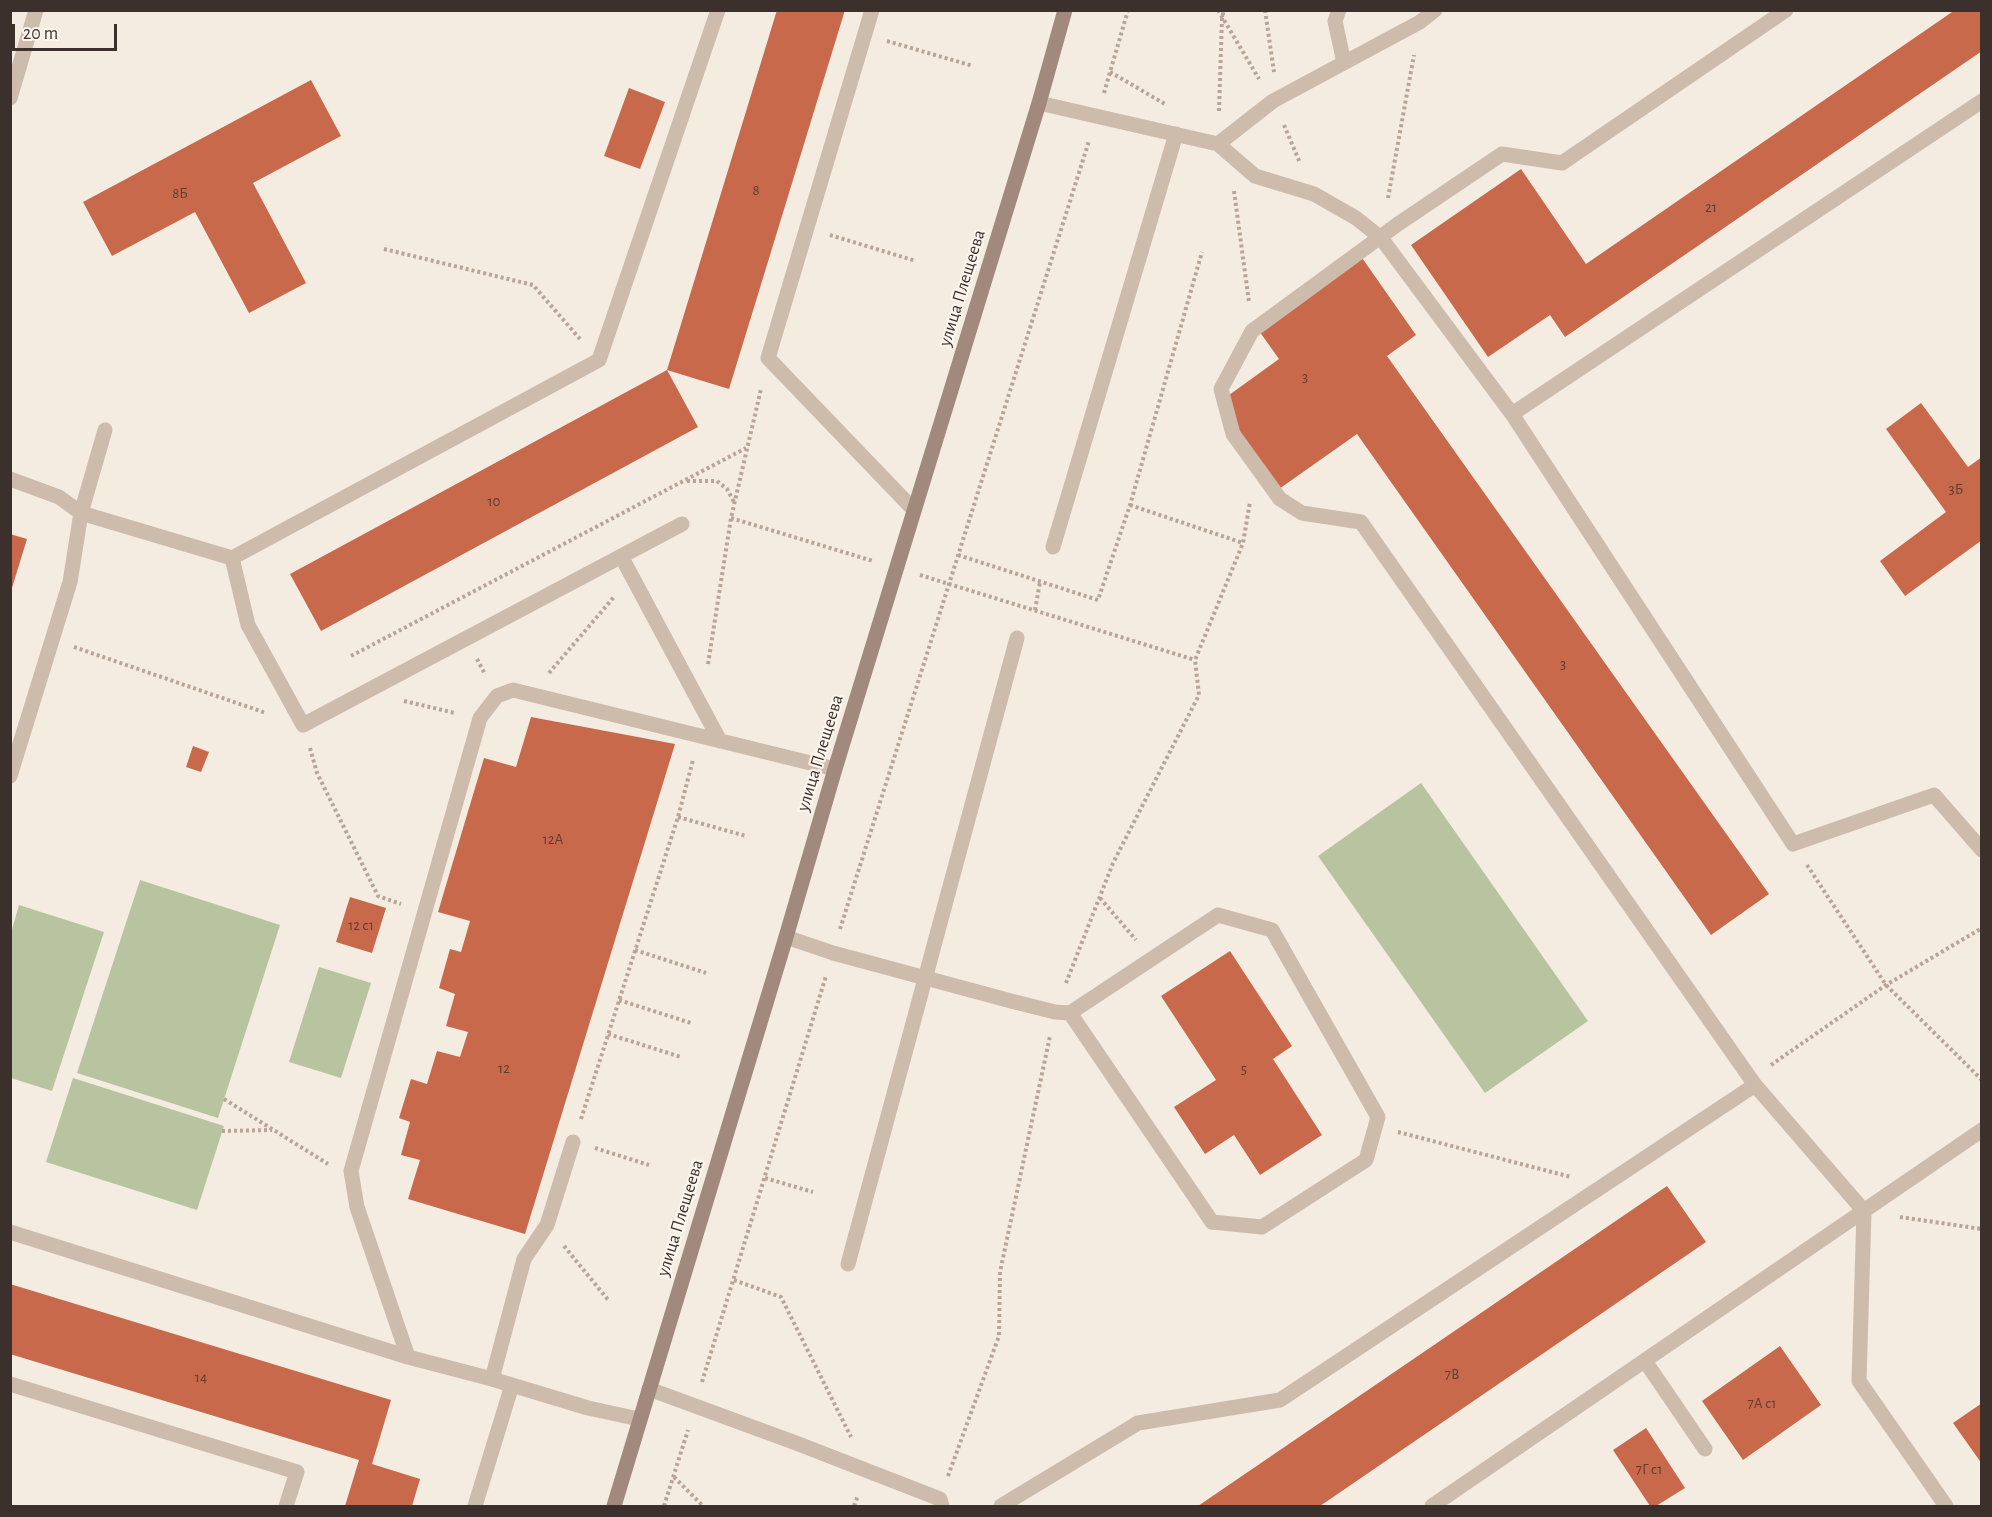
<!DOCTYPE html>
<meta charset="utf-8">
<style>
body{margin:0}
#map{position:relative;width:1992px;height:1517px;overflow:hidden;background:#f4ebe1;font-family:"Alegreya Sans",sans-serif}
canvas{display:block}
.frame{position:absolute;inset:0;border:12px solid #3b302b;pointer-events:none}
.scale{position:absolute;left:12px;top:24px;width:105px;height:27px;box-sizing:border-box;border:3px solid #3b302b;border-top:0;padding-left:8px;font-size:18px;line-height:21px;white-space:nowrap;color:#3b302b;-webkit-text-stroke:4px #fbf5ee;paint-order:stroke}
</style>
<div id="map">
<canvas width="1992" height="1517"></canvas>
<div class="frame"></div>
<div class="scale">20 m</div>
</div>
<script>
const ctx = document.querySelector('canvas').getContext('2d');
ctx.lineJoin = 'round';
function fill(path, color) { ctx.fillStyle = color; ctx.fill(path, 'evenodd'); }
const shape = rows => new Path2D(rows.map(r => 'M' + r).join(''));
function stroke(path, color, width, dash) { ctx.strokeStyle = color; ctx.lineWidth = width; ctx.lineCap = dash ? 'butt' : 'round'; ctx.setLineDash(dash || []); ctx.stroke(path); }
function label(font, color, halo, rows, align = 'center') {
  ctx.font = font + ' "Alegreya Sans",sans-serif'; ctx.lineWidth = 4.5; ctx.setLineDash([]); ctx.textBaseline = 'middle'; ctx.strokeStyle = halo; ctx.fillStyle = color; for (const [text, x, y, turn = 0] of rows) {
    ctx.save(); ctx.translate(x, y); ctx.rotate((+turn || 0) * Math.PI / 180); ctx.textAlign = isNaN(turn) ? turn : align; if (halo) ctx.strokeText(text, 0, 0); ctx.fillText(text, 0, 0); ctx.restore();
  }
}
const green = shape([
 [1421,783,1588,1021,1485,1093,1318,856],
 [140,880,280,925,218,1118,77,1073],
 [19,905,104,932,52,1091,11,1078,11,933],
 [319,967,371,983,341,1078,289,1062],
 [73,1078,224,1126,197,1210,46,1162]
]);
const building = shape([
 [777,10,845,10,729,389,667,370,698,427,321,631,290,574,667,370],
 [1955,10,1982,10,1982,51,1565,337,1550,315,1488,357,1411,245,1521,169,1586,264],
 [311,80,341,136,253,183,306,283,249,313,195,212,112,256,83,202],
 [629,88,665,102,640,169,604,156],
 [1360,255,1416,335,1387,356,1769,894,1711,935,1357,434,1279,489,1218,403,1279,359,1257,328],
 [1921,403,1968,467,1982,457,1982,540,1905,596,1880,561,1946,512,1886,429],
 [10,534,27,539,11,591,10,591],
 [531,717,675,744,525,1234,408,1199,420,1160,401,1155,410,1122,399,1118,411,1079,427,1084,437,1051,460,1057,468,1032,446,1026,455,994,439,988,450,949,461,952,470,921,438,912,484,758,516,767],
 [193,746,209,752,201,772,186,767],
 [350,897,386,908,372,953,336,942],
 [1230,951,1292,1046,1273,1059,1322,1135,1260,1175,1234,1135,1205,1154,1174,1107,1216,1080,1161,996],
 [1667,1186,1706,1242,1320,1506,1198,1506],
 [10,1284,391,1400,372,1464,420,1479,412,1506,345,1506,359,1460,10,1354],
 [1780,1346,1821,1405,1743,1460,1702,1401],
 [1982,1403,1982,1464,1953,1423],
 [1646,1428,1685,1488,1656,1506,1650,1506,1613,1450]
]);
const path = shape([
 [1218,10,1259,79],
 [1265,10,1274,72],
 [887,41,973,66],
 [1110,72,1165,104],
 [1104,93,1128,10],
 [1219,111,1222,18,1224,10],
 [1284,125,1300,163],
 [1234,191,1249,302],
 [1388,198,1414,55],
 [830,235,916,261],
 [384,249,533,285,580,339],
 [687,481,717,481,727,489,734,502],
 [1130,505,1243,543],
 [731,518,873,561],
 [958,555,1098,600,1130,505,1202,252],
 [920,575,1195,660],
 [1035,610,1040,582],
 [74,647,266,713],
 [351,656,746,448],
 [477,659,485,674],
 [708,664,731,518,761,389],
 [549,673,614,597],
 [404,701,455,713],
 [310,748,317,773,378,896,401,904],
 [678,817,746,836],
 [1807,865,1886,985,1982,1080],
 [1100,898,1136,940],
 [840,929,1089,141],
 [635,950,706,973],
 [1066,983,1113,863,1199,695,1195,660,1243,543,1250,502],
 [619,1000,691,1023],
 [608,1034,681,1057],
 [1771,1065,1886,985,1982,928],
 [224,1099,328,1164],
 [581,1119,678,817,693,760],
 [222,1131,272,1130],
 [1398,1132,1571,1177],
 [595,1148,649,1165],
 [765,1178,813,1192],
 [1900,1217,1982,1229],
 [564,1246,609,1301],
 [734,1280,781,1297,851,1437],
 [702,1382,826,976],
 [948,1476,999,1336,1000,1272,1050,1036],
 [674,1477,703,1506],
 [664,1506,688,1430],
 [854,1506,858,1495]
]);
const lane = shape([
 [872,10,768,358,914,510],
 [1339,10,1335,21,1344,63],
 [1786,10,1562,163,1502,154,1398,224,1252,331,1221,389,1233,434,1280,499,1302,513,1361,522,1755,1085,1864,1211,1859,1381,1946,1506],
 [1039,103,1218,144,1255,176,1314,194,1356,218,1381,238,1512,414,1793,844,1934,795,1982,850],
 [1218,144,1273,101,1420,22,1435,10],
 [1512,414,1982,101],
 [10,479,59,497,81,513,232,558,599,360,718,10],
 [1053,547,1176,134],
 [621,556,720,741],
 [232,558,248,625,303,725,682,524],
 [10,776,70,582,81,513,105,430],
 [786,937,833,953,1011,1001,1055,1012,1070,1013,1212,1222,1262,1227,1366,1160,1378,1117,1272,930,1218,915,1070,1013],
 [10,1232,408,1357,492,1379,588,1408,639,1419],
 [848,1264,1017,638],
 [408,1357,357,1207,351,1171,480,718,497,696,513,690,835,769],
 [1645,1361,1705,1449],
 [492,1379,524,1259,547,1225,573,1142],
 [10,1384,297,1472,286,1506],
 [649,1389,796,1443,940,1499,942,1506],
 [475,1506,512,1385],
 [1001,1506,1138,1423,1280,1400,1755,1085],
 [1432,1506,1982,1130]
]);
const street = shape([
 [10,98,36,10]
]);
const secondary = shape([
 [614,1506,786,937,835,769,1039,103,1065,10]
]);
const numberNames = [
 ["8",756,190],
 ["8Б",180,193],
 ["21",1711,207],
 ["3",1305,377],
 ["3Б",1956,489],
 ["10",494,501],
 ["3",1563,664],
 ["12А",553,839],
 ["12 с1",361,925],
 ["12",504,1068],
 ["5",1244,1069],
 ["7В",1452,1374],
 ["14",201,1377],
 ["7А с1",1762,1403],
 ["7Г с1",1649,1469]
];
const streetNames = [
 ["улица Плещеева",962,288,-73],
 ["улица Плещеева",820,753,-73],
 ["улица Плещеева",680,1218,-73]
];
fill(green, '#b8c4a0');
fill(building, '#c8694b');
stroke(path, '#b9a596', 4, [3, 3]);
stroke(lane, '#cdbbac', 15);
stroke(street, '#cdbbac', 15);
stroke(secondary, '#a18a7d', 15);
label('15px', '#5e3e33', null, numberNames);
label('18px', '#3b302b', '#fbf5ee', streetNames);
</script>
